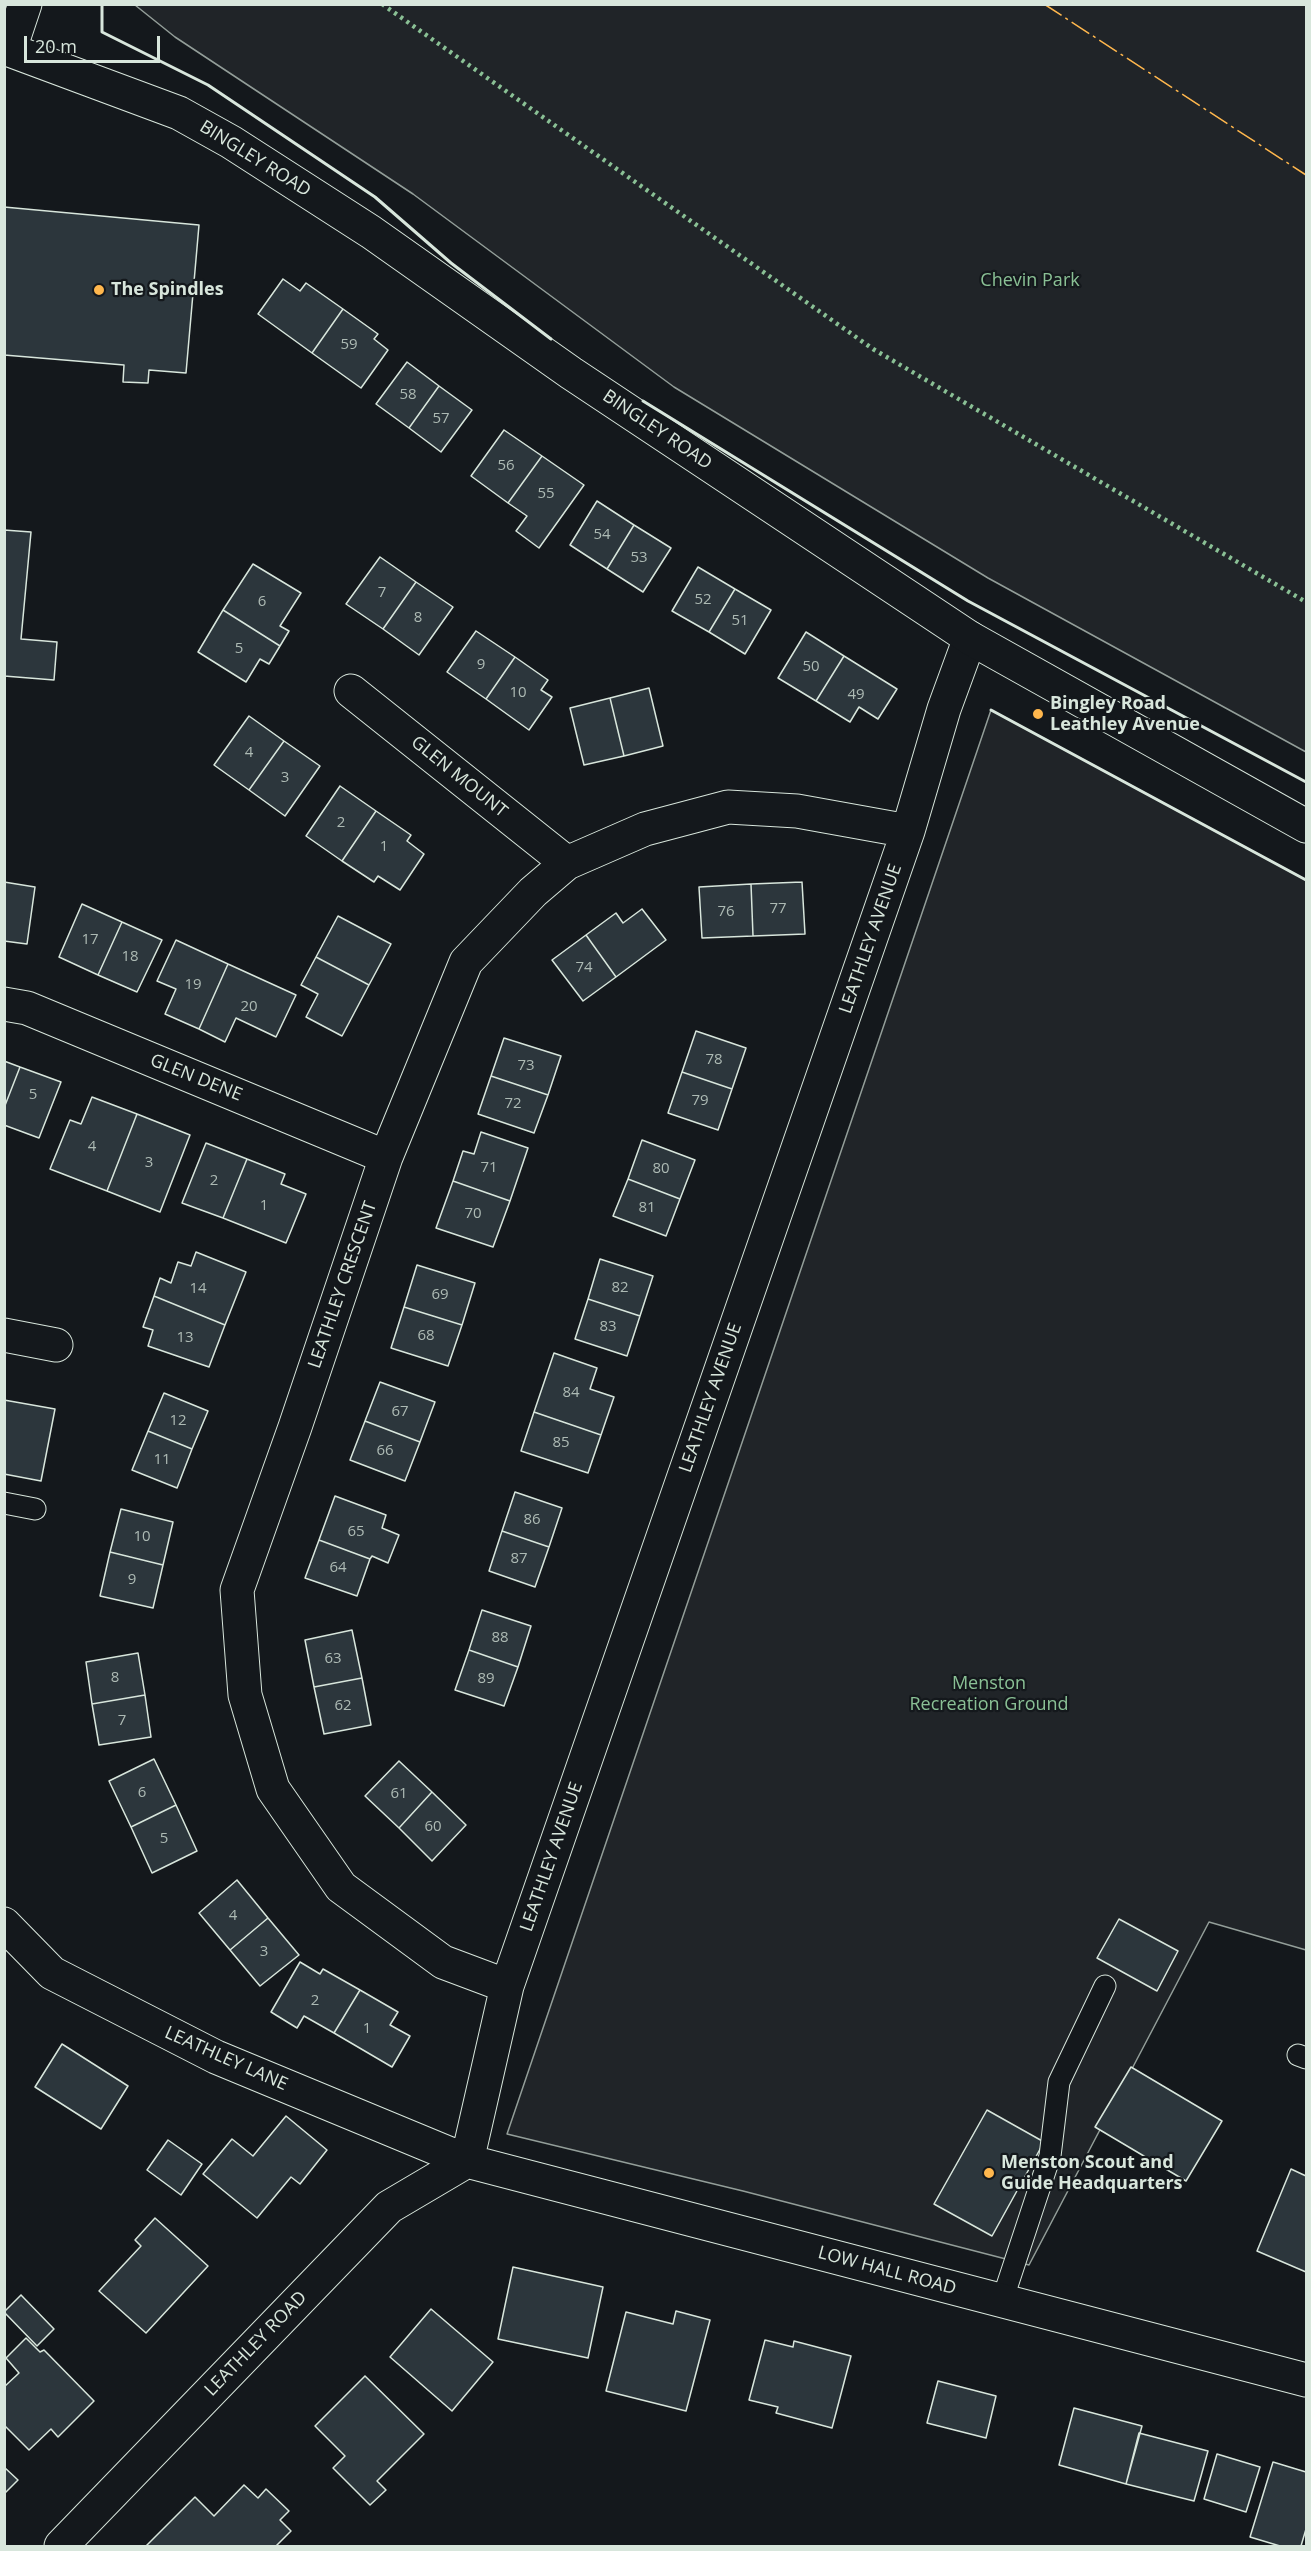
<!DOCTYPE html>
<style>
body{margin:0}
#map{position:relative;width:1311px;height:2551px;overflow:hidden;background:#14181c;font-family:"Open Sans",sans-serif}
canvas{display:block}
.frame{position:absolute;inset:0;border:6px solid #d8e6dc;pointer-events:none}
.scale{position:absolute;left:24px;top:36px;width:136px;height:27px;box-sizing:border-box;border:3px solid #d8e6dc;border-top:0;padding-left:8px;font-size:18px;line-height:21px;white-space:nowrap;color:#d8e6dc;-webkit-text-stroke:4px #14181c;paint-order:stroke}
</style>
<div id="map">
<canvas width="1311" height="2551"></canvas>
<div class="frame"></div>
<div class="scale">20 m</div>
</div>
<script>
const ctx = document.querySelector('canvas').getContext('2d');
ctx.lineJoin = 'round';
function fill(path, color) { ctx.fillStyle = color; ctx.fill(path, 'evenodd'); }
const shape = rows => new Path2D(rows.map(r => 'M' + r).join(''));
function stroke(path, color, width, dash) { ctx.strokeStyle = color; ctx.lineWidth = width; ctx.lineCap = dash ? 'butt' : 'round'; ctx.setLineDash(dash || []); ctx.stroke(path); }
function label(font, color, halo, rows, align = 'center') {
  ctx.font = font + ' "Open Sans",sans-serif'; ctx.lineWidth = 4.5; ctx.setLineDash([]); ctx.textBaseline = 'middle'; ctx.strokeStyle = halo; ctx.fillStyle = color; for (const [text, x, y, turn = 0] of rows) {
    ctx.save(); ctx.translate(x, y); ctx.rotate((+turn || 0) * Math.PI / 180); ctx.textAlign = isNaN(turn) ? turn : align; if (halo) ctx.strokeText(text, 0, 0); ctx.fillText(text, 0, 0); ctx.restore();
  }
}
const green = shape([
 [135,5,1306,5,1306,752,988,578,674,387,413,194,175,37,135,5],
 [991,710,1306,880,1306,1950,1209,1922,1029,2265,743,2191,507,2134,991,710]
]);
const building = shape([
 [4,207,199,225,186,373,149,370,148,383,123,382,124,365,4,355,4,207],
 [283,279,300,291,306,283,343,309,312,353,258,314,283,279],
 [343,309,378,334,374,339,388,350,361,388,312,353,343,309],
 [407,362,439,386,409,428,376,404,407,362],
 [439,386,472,410,441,452,409,428,439,386],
 [504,430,542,456,508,503,471,476,504,430],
 [542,456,584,485,539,548,516,531,527,516,508,503,542,456],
 [597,501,634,525,607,569,570,545,597,501],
 [634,525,671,548,643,592,607,569,634,525],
 [4,530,31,532,21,639,57,642,54,680,4,676,4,530],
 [380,557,416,582,383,629,346,604,380,557],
 [253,564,301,593,280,626,289,631,280,646,223,610,253,564],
 [698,567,735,589,709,632,672,611,698,567],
 [416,582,453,607,419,655,383,629,416,582],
 [735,589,771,610,745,654,709,632,735,589],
 [223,610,280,646,269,664,260,659,246,682,198,652,223,610],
 [476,631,515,657,486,699,447,672,476,631],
 [806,632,844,656,816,701,778,678,806,632],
 [844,656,897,689,878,719,859,707,850,722,816,701,844,656],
 [515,657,548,680,541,690,552,697,529,730,486,699,515,657],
 [649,688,663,746,624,756,610,698,649,688],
 [610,698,624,756,584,765,570,708,610,698],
 [249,716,284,741,249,790,214,765,249,716],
 [284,741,320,766,285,816,249,790,284,741],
 [340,786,376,811,342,861,306,836,340,786],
 [376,811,411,835,407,841,424,854,400,890,378,876,374,882,342,861,376,811],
 [4,882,35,887,27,944,4,941,4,882],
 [802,882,805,934,753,936,751,884,802,882],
 [751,884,753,936,702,938,699,887,751,884],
 [82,904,122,922,98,975,59,957,82,904],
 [642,909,666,940,616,977,586,935,616,913,623,923,642,909],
 [338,916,391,944,369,985,316,957,338,916],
 [122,922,162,940,137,992,98,975,122,922],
 [586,935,616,977,583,1001,552,960,586,935],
 [176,940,228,964,199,1029,165,1014,176,989,157,981,176,940],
 [316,957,369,985,342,1036,306,1017,318,994,301,985,316,957],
 [228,964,296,995,276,1037,236,1018,225,1042,199,1029,228,964],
 [696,1031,746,1048,732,1089,682,1072,696,1031],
 [504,1038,561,1056,548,1095,491,1076,504,1038],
 [4,1061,20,1067,4,1108,4,1061],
 [20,1067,61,1082,39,1138,4,1125,4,1108,20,1067],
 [682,1072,732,1089,718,1130,668,1113,682,1072],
 [491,1076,548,1095,534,1133,478,1114,491,1076],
 [92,1097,137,1114,107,1191,50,1169,70,1120,81,1124,92,1097],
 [137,1114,190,1135,160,1212,107,1191,137,1114],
 [481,1132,528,1148,510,1201,453,1181,463,1151,474,1154,481,1132],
 [642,1140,695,1160,680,1199,628,1179,642,1140],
 [206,1143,247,1159,223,1218,182,1203,206,1143],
 [247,1159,285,1174,281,1184,306,1194,286,1243,223,1218,247,1159],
 [628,1179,680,1199,666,1236,613,1216,628,1179],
 [453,1181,510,1201,493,1247,436,1228,453,1181],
 [196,1252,246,1272,225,1325,154,1296,160,1278,171,1283,178,1262,191,1266,196,1252],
 [600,1259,653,1276,640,1316,588,1299,600,1259],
 [417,1265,475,1283,462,1325,404,1307,417,1265],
 [154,1296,225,1325,209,1367,148,1346,153,1330,143,1327,154,1296],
 [588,1299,640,1316,627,1356,575,1339,588,1299],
 [404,1307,462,1325,448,1366,391,1348,404,1307],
 [554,1353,597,1368,590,1389,614,1397,601,1435,534,1412,554,1353],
 [380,1382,435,1402,420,1442,365,1421,380,1382],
 [164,1393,208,1411,192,1449,148,1431,164,1393],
 [4,1400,55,1409,41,1481,4,1474,4,1400],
 [534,1412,601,1435,588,1473,521,1451,534,1412],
 [365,1421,420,1442,405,1481,350,1460,365,1421],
 [148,1431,192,1449,177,1488,132,1470,148,1431],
 [515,1492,562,1508,549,1547,502,1531,515,1492],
 [335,1496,386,1515,382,1528,399,1535,388,1563,372,1556,370,1559,319,1540,335,1496],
 [121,1509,173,1522,163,1565,110,1552,121,1509],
 [502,1531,549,1547,535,1587,489,1571,502,1531],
 [319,1540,370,1559,357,1596,305,1578,319,1540],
 [110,1552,163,1565,153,1608,100,1596,110,1552],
 [482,1610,531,1626,518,1667,469,1650,482,1610],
 [352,1630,362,1678,314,1687,305,1640,352,1630],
 [469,1650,518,1667,504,1706,455,1690,469,1650],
 [138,1653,145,1695,92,1704,86,1662,138,1653],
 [362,1678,371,1725,324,1734,314,1687,362,1678],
 [145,1695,151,1737,99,1745,92,1704,145,1695],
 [154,1759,176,1805,131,1827,109,1781,154,1759],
 [399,1761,432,1792,399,1828,365,1796,399,1761],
 [432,1792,466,1825,432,1861,399,1828,432,1792],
 [176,1805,197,1851,152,1873,131,1827,176,1805],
 [237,1880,268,1918,230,1950,199,1913,237,1880],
 [268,1918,299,1955,260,1986,230,1950,268,1918],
 [1119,1919,1178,1951,1157,1991,1097,1958,1119,1919],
 [300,1962,320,1974,323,1969,360,1990,334,2033,304,2016,297,2028,271,2012,300,1962],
 [360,1990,398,2012,390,2025,410,2036,392,2067,334,2033,360,1990],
 [62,2044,128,2086,101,2129,35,2087,62,2044],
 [1131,2067,1222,2121,1186,2181,1095,2127,1131,2067],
 [987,2110,1044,2142,992,2236,934,2204,987,2110],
 [286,2116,327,2150,300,2184,291,2177,257,2218,203,2174,232,2139,253,2156,286,2116],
 [168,2140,202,2164,181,2195,147,2170,168,2140],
 [1291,2169,1306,2176,1306,2272,1257,2251,1291,2169],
 [155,2218,208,2266,146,2333,99,2291,141,2246,135,2240,155,2218],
 [513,2267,603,2287,588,2358,498,2339,513,2267],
 [21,2295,54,2329,37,2346,4,2312,21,2295],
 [431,2309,493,2362,452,2411,390,2357,431,2309],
 [676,2311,710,2320,686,2411,606,2391,626,2312,673,2324,676,2311],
 [26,2338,40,2352,44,2350,94,2401,58,2437,51,2429,29,2450,4,2425,4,2387,19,2373,6,2358,26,2338],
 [765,2340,793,2347,794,2341,851,2356,832,2428,776,2413,778,2407,749,2400,765,2340],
 [365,2376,424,2434,377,2481,386,2490,370,2505,333,2468,345,2456,315,2426,365,2376],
 [938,2381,996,2396,986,2438,927,2423,938,2381],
 [1074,2408,1142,2426,1126,2484,1059,2465,1074,2408],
 [1139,2433,1208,2451,1194,2501,1126,2484,1139,2433],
 [1217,2454,1260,2467,1246,2512,1204,2499,1217,2454],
 [1273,2462,1306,2472,1306,2529,1301,2546,1280,2546,1250,2537,1273,2462],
 [4,2467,18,2480,4,2494,4,2467],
 [244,2485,258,2498,266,2489,289,2511,280,2520,291,2531,276,2546,146,2546,195,2497,214,2516,244,2485]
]);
const service = shape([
 [4,1503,35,1509],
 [1298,2055,1306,2058],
 [1002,2301,1050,2156,1059,2082,1105,1986]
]);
const minor = shape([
 [351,691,567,863],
 [4,1004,27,1008,386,1157],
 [4,1335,56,1345],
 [4,1924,52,1973,216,2057,467,2161,1306,2380],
 [507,1986,443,1962,341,1887,273,1789,245,1695,237,1590,295,1427,386,1157,466,962,533,892,567,863,645,829,728,807,797,811,908,831],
 [467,2161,507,1986,908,831,944,709,970,638],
 [61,2546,389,2207,467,2161]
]);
const tertiary = shape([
 [4,48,179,113,231,142,371,232,571,373,970,638,1306,826],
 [10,49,25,4]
]);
const hedge = shape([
 [382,4,873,349,1306,602]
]);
const wall = shape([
 [102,4,102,32,208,85,375,197,451,263,551,339],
 [643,401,968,601,1306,782],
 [991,710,1306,880]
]);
const power = shape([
 [1044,4,1306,175]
]);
const markers = [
 [99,290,6,"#ffb74d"],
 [1038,714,6,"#ffb74d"],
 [989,2173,6,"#ffb74d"]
];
const numberNames = [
 ["59",349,345],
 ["58",408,395],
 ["57",441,419],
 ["56",506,466],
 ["55",546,494],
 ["54",602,535],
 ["53",639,558],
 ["7",382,593],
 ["52",703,600],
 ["6",262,602],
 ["8",418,618],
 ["51",740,621],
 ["5",239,649],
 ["9",481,665],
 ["50",811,667],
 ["10",518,693],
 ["49",856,695],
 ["4",249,753],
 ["3",285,778],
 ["2",341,823],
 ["1",384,847],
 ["77",778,909],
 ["76",726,912],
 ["17",90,940],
 ["18",130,957],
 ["74",584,968],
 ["19",193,985],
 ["20",249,1007],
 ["78",714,1060],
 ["73",526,1066],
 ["5",33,1095],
 ["79",700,1101],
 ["72",513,1104],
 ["4",92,1147],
 ["3",149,1163],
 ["71",489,1168],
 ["80",661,1169],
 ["2",214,1181],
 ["1",264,1206],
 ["81",647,1208],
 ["70",473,1214],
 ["82",620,1288],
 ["14",198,1289],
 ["69",440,1295],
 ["83",608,1327],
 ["68",426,1336],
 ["13",185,1338],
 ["84",571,1393],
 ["67",400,1412],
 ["12",178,1421],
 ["85",561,1443],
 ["66",385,1451],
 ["11",162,1460],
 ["86",532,1520],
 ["65",356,1532],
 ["10",142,1537],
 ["87",519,1559],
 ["64",338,1568],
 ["9",132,1580],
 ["88",500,1638],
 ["63",333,1659],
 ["8",115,1678],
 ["89",486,1679],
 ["62",343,1706],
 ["7",122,1721],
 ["6",142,1793],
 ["61",399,1794],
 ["60",433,1827],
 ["5",164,1839],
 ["4",233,1916],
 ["3",264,1952],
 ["2",315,2001],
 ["1",367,2029]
];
const streetNames = [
 ["BINGLEY ROAD",255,159,32],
 ["BINGLEY ROAD",657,430,34],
 ["GLEN MOUNT",459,777,39],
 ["LEATHLEY AVENUE",871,939,-71],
 ["GLEN DENE",196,1078,22],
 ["LEATHLEY CRESCENT",343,1285,-71],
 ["LEATHLEY AVENUE",711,1398,-71],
 ["LEATHLEY AVENUE",552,1857,-71],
 ["LEATHLEY LANE",226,2059,24],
 ["LOW HALL ROAD",887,2271,15],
 ["LEATHLEY ROAD",256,2344,-46]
];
const parkNames = [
 ["Chevin Park",1030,281],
 ["Menston",989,1684],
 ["Recreation Ground",989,1705]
];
const poiNames = [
 ["The Spindles",111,290],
 ["Bingley Road",1050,704],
 ["Leathley Avenue",1050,725],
 ["Menston Scout and",1001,2163],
 ["Guide Headquarters",1001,2184]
];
fill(green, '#202428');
stroke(green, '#939e99', 1.5);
fill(building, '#2c363c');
stroke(building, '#d8e6dc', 1.5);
stroke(service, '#d8e6dc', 23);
stroke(minor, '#d8e6dc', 35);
stroke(tertiary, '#d8e6dc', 35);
stroke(service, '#14181c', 21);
stroke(minor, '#14181c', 33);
stroke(tertiary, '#14181c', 33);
stroke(hedge, '#8ac095', 4.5, [3, 4.5]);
stroke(wall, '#d8e6dc', 3);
stroke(power, '#ffb74d', 1.5, [21, 4.5, 3, 4.5]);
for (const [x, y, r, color] of markers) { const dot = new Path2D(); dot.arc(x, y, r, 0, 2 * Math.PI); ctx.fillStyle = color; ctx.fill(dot); stroke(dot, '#14181c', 2); }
label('15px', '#adbab4', null, numberNames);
label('18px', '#d8e6dc', '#14181c', streetNames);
label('18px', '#8ac095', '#14181c', parkNames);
label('bold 18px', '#d8e6dc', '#14181c', poiNames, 'left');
</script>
